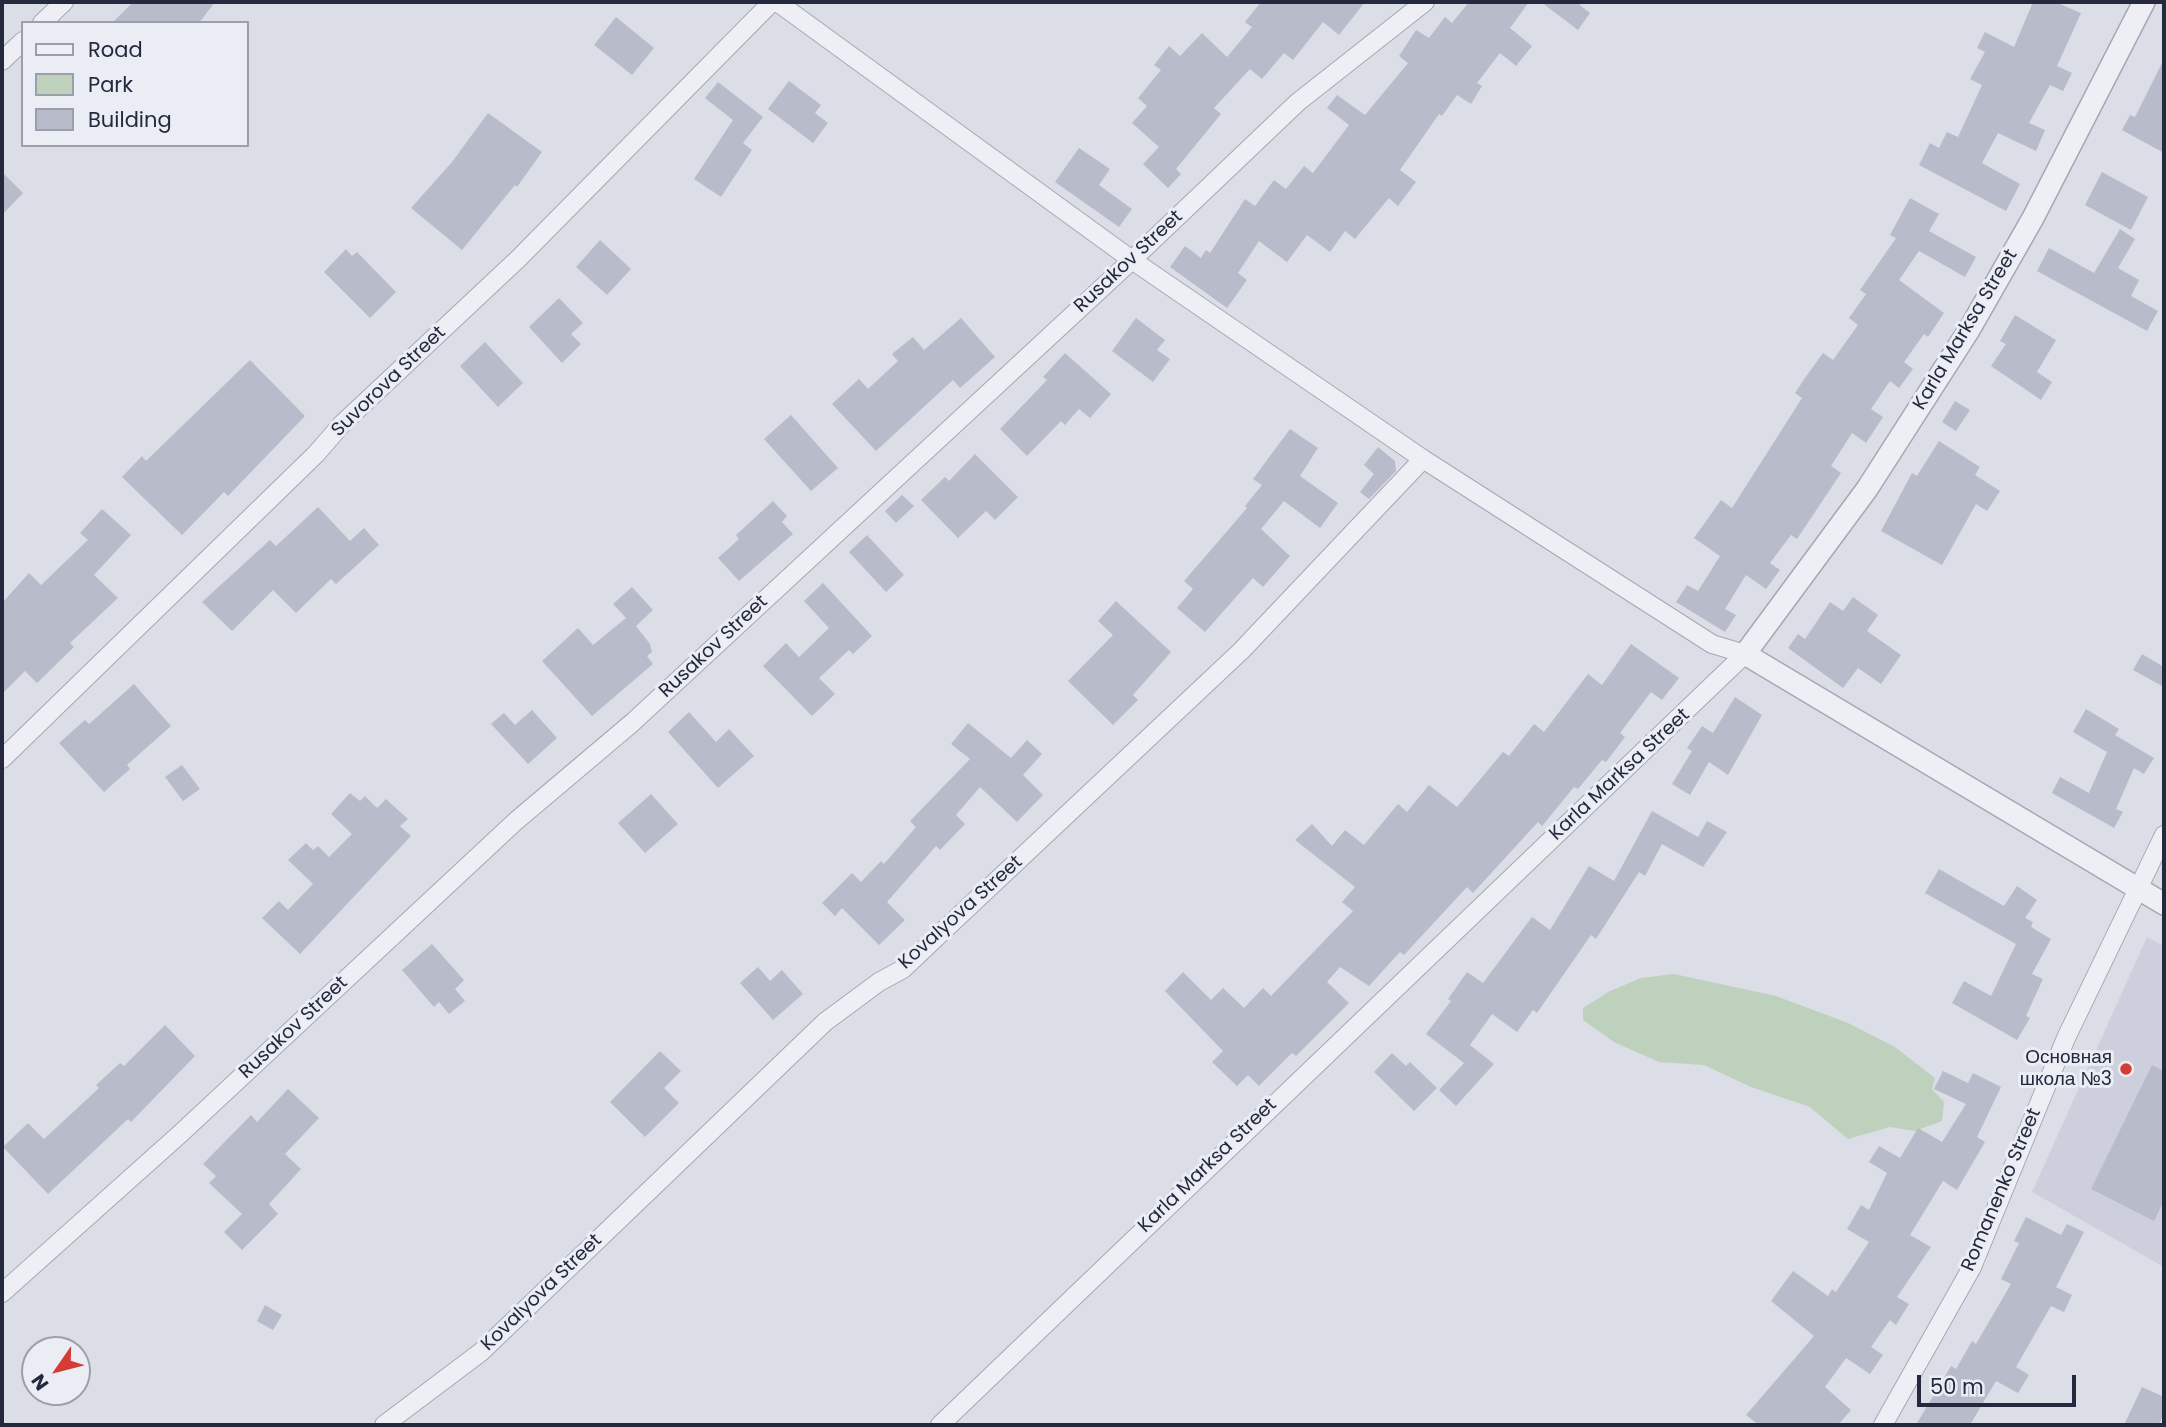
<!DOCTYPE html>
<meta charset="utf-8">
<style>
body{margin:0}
#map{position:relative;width:2166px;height:1427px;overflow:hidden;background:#dbdee7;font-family:Poppins,sans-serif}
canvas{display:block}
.frame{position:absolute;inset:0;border:4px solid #24293e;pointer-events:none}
.legend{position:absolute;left:21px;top:21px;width:228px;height:126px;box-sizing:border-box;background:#ebedf5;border:2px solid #9b9fac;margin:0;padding:9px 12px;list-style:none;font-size:21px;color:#24293e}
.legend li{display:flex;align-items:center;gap:14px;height:35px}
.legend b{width:35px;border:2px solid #9b9fac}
.north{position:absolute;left:21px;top:1336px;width:70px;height:70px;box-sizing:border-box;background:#ebedf5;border:2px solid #9b9fac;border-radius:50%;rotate:235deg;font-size:19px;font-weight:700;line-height:28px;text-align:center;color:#24293e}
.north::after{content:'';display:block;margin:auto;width:24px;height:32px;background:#d63c36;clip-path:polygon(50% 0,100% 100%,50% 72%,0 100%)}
.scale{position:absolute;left:1917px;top:1375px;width:159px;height:32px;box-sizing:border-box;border:4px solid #24293e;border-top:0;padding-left:9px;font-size:21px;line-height:24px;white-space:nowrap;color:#24293e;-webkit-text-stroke:5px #ebedf5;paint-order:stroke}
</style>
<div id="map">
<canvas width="2166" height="1427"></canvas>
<div class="frame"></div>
<ul class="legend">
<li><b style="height:9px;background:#eeeff5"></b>Road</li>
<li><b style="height:19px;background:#bdd1bc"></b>Park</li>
<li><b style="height:19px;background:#b8bcca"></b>Building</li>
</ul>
<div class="north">N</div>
<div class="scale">50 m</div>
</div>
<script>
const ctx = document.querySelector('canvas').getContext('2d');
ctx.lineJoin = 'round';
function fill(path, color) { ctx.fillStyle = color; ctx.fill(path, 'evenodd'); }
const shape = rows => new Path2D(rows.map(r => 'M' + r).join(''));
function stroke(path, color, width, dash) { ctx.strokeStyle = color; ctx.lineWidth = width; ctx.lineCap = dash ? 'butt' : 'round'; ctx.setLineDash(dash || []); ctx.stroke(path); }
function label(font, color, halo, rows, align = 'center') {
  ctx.font = font + ' Poppins,sans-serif'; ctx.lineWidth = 6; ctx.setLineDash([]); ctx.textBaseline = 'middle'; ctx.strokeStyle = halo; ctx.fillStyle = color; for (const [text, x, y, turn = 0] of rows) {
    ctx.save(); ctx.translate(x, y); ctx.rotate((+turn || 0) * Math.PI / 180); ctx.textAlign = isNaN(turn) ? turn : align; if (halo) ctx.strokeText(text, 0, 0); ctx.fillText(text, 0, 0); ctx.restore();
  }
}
const built = shape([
 [2147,937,2164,946,2164,1267,2032,1192]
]);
const green = shape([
 [1674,974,1776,996,1848,1023,1895,1047,1935,1078,1932,1089,1944,1102,1942,1121,1915,1131,1890,1127,1848,1139,1810,1107,1751,1087,1704,1065,1659,1062,1614,1042,1583,1020,1583,1008,1610,991,1641,978]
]);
const building = shape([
 [133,2,215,2,199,23,112,23],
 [1261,2,1365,2,1339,35,1323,22,1293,60,1284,53,1262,79,1250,69,1214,108,1221,114,1176,169,1181,174,1168,188,1143,164,1159,147,1132,123,1147,106,1138,98,1161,70,1154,65,1169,46,1180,56,1202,33,1227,57,1252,27,1245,22],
 [1469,2,1529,2,1510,28,1532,46,1516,66,1500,53,1477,83,1482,86,1471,104,1457,95,1442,116,1439,114,1400,170,1416,182,1398,206,1389,198,1355,239,1345,231,1330,252,1307,235,1287,262,1259,241,1238,273,1247,280,1227,308,1170,267,1185,246,1201,258,1206,250,1210,253,1245,199,1255,206,1274,180,1286,189,1304,166,1313,173,1349,125,1327,108,1337,95,1365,115,1408,63,1399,56,1416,30,1429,38,1445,17,1452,23],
 [1541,2,1576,2,1590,13,1578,30],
 [2033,2,2055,2,2081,13,2057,66,2072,73,2063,91,2050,85,2029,123,2045,130,2036,151,1998,133,1982,163,2020,184,2006,211,1919,165,1930,143,1939,148,1947,132,1958,137,1982,85,1970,79,1985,52,1977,48,1985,32,2014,47],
 [616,17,654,48,632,75,594,45],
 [2164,59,2164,153,2122,130,2130,115,2135,117],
 [789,81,821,105,815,113,828,123,813,143,768,109],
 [718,82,763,117,743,143,752,150,721,197,694,179,733,120,705,98],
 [488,113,542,152,517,187,515,185,462,250,411,208,452,162],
 [1079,148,1110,169,1099,185,1132,209,1119,227,1055,182],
 [2,172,23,193,2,215],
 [2102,172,2148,197,2131,230,2085,205],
 [1910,198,1939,214,1929,231,1976,257,1965,277,1919,251,1899,280,1944,313,1928,337,1924,334,1904,362,1913,369,1899,388,1890,381,1871,409,1883,417,1866,443,1852,433,1831,466,1841,473,1797,539,1791,535,1770,563,1780,570,1766,589,1746,575,1725,609,1736,615,1725,632,1676,602,1687,585,1698,591,1720,556,1694,538,1721,500,1732,508,1802,398,1795,393,1807,375,1823,353,1833,360,1858,325,1849,318,1866,294,1860,290,1896,238,1890,235],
 [2120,229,2135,239,2118,268,2139,280,2131,296,2158,311,2147,331,2037,271,2049,248,2094,273],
 [600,240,631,269,607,295,576,267],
 [346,249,352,256,357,252,396,292,370,318,324,272],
 [559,298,583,323,571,334,581,344,562,363,529,327],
 [2015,315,2056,340,2037,372,2052,382,2041,400,1991,366,2006,344,2000,341],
 [961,318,995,357,960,388,953,380,876,451,832,404,859,379,868,389,898,361,892,354,913,337,924,350],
 [1136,318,1165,340,1157,350,1170,359,1153,382,1112,351],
 [485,342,523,383,498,407,460,366],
 [1065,353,1111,394,1090,418,1079,409,1065,425,1061,421,1027,456,1000,429,1047,380,1043,377],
 [250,360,305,416,228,496,224,492,182,535,122,477,142,456,146,461],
 [1955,401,1970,410,1956,431,1942,422],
 [791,415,838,468,811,491,764,439],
 [1290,429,1318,448,1300,476,1338,503,1320,528,1284,501,1261,529,1290,556,1263,587,1253,578,1205,632,1177,608,1193,589,1184,581,1247,508,1245,506,1262,485,1253,479],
 [1939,441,1980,467,1975,475,2000,491,1987,511,1976,504,1942,565,1881,531,1912,473,1917,476],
 [1378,447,1395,461,1396,471,1369,499,1360,492,1374,474,1364,465],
 [975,454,1018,497,995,520,986,511,958,538,921,500,945,477,949,481],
 [902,495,914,506,896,523,885,511],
 [773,501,787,516,782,522,793,534,739,581,718,558,739,539,736,535],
 [318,507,350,541,364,528,379,545,336,584,331,579,296,613,273,590,232,631,202,602,270,540,276,546],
 [102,509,131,535,94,575,118,598,70,643,74,647,37,683,25,671,2,694,2,603,29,573,41,585,88,540,80,533],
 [867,535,904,575,886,592,849,552],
 [823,583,872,636,853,654,849,650,819,678,835,694,812,716,763,666,786,643,799,657,829,628,804,601],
 [632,587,653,610,636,626,650,644,652,652,647,656,653,664,592,716,542,661,578,628,593,645,626,618,613,604],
 [1853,597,1878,615,1867,631,1901,655,1881,684,1858,668,1843,688,1788,648,1798,634,1805,639,1830,602,1843,611],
 [1116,601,1171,652,1133,695,1138,700,1113,725,1068,681,1113,635,1098,621],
 [1631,644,1679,678,1662,700,1651,692,1620,733,1625,737,1606,762,1602,760,1578,789,1574,787,1542,826,1538,822,1473,893,1467,887,1404,955,1400,952,1369,986,1340,967,1327,982,1349,1003,1296,1056,1292,1053,1259,1086,1248,1075,1237,1086,1212,1062,1223,1051,1165,991,1183,972,1211,1000,1223,988,1244,1008,1263,988,1271,996,1353,911,1342,902,1355,887,1295,840,1312,824,1332,846,1345,830,1364,845,1398,804,1407,812,1429,785,1457,807,1503,752,1509,756,1534,724,1544,732,1588,674,1602,685],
 [2142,654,2164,667,2164,687,2133,670],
 [134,684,171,726,127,765,130,769,104,792,59,743,85,720,89,724],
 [1735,697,1762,715,1728,775,1709,762,1690,795,1672,784,1692,751,1687,748,1702,726,1713,733],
 [2086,709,2119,729,2115,735,2154,758,2144,774,2134,768,2116,809,2123,812,2114,828,2052,793,2060,777,2089,793,2107,752,2073,732],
 [532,710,557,738,528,764,491,724,504,713,515,725],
 [689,712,716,742,729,729,754,756,718,788,668,732],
 [968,723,1011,758,1027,740,1042,754,1023,775,1043,795,1017,822,980,787,956,815,965,824,940,850,936,846,887,902,905,920,879,945,842,908,835,916,822,903,852,873,861,882,881,861,884,864,916,827,910,821,970,759,951,744],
 [182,765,200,789,183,801,165,777],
 [350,793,360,801,365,796,377,808,386,799,408,819,400,826,411,836,300,954,262,918,279,901,288,910,313,884,288,860,306,843,313,850,318,846,329,857,352,834,331,814],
 [651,794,678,824,645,853,618,823],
 [1652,811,1698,837,1707,821,1727,832,1703,867,1662,844,1645,876,1639,872,1596,939,1591,935,1537,1013,1533,1010,1517,1032,1492,1014,1470,1045,1494,1064,1456,1106,1439,1090,1464,1063,1426,1034,1451,1001,1448,999,1467,972,1483,983,1532,917,1550,930,1589,866,1614,881],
 [1939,869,2004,906,2017,886,2037,900,2025,918,2033,922,2031,927,2051,939,2032,974,2043,979,2026,1016,2030,1018,2017,1040,1952,1003,1964,981,1991,996,2016,944,1925,893],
 [432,944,464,980,455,989,465,1001,449,1014,439,1002,434,1007,402,970],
 [758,967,770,981,782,970,803,994,773,1020,740,983],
 [165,1025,195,1056,131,1122,128,1119,48,1194,3,1147,28,1123,44,1139,99,1088,96,1085,120,1063,124,1066],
 [660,1051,681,1071,664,1088,679,1103,645,1137,610,1102],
 [1392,1053,1406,1066,1410,1062,1437,1088,1414,1111,1374,1072],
 [2152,1065,2164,1071,2164,1200,2154,1221,2091,1189],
 [1943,1071,1968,1083,1973,1073,2001,1087,1977,1137,1985,1142,1957,1190,1943,1181,1910,1235,1931,1247,1897,1297,1909,1304,1896,1325,1890,1320,1871,1347,1883,1355,1870,1374,1846,1358,1825,1387,1851,1410,1838,1425,1759,1425,1746,1415,1814,1336,1771,1301,1793,1271,1828,1296,1832,1289,1836,1292,1869,1242,1847,1229,1861,1205,1869,1210,1887,1173,1869,1162,1879,1146,1900,1158,1918,1128,1942,1142,1966,1104,1934,1089],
 [288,1089,319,1118,285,1154,301,1169,269,1204,278,1214,242,1250,224,1232,242,1214,209,1183,216,1176,203,1164,251,1115,257,1122],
 [2026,1217,2061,1235,2067,1224,2084,1232,2056,1287,2072,1295,2064,1312,2051,1306,2016,1367,2029,1375,2018,1393,1996,1381,1970,1425,1916,1425,1951,1366,1956,1369,1972,1341,1976,1344,2011,1284,2001,1279,2019,1243,2014,1241],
 [265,1305,282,1315,273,1330,257,1321],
 [2142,1387,2164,1397,2164,1413,2159,1425,2124,1425]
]);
const minor = shape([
 [777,2,1132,260,1423,459,1712,644,1745,654,940,1425],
 [42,23,64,2],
 [2,61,23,41],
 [2,759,316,454,342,424,518,259,772,2],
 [2,1293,180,1134,517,820,633,722,1132,260,1298,102,1425,2],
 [384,1425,481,1352,825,1022,879,982,903,969,942,932,1241,651,1423,459],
 [1883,1425,1972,1267,2066,1038,2164,835]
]);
const tertiary = shape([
 [2144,2,2033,218,1969,330,1867,489,1745,654,2164,904]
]);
const markers = [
 [2126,1069,7,"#d63c36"]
];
const streetNames = [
 ["Rusakov Street",1129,262,-43],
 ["Karla Marksa Street",1966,330,-59],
 ["Suvorova Street",389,382,-44],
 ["Rusakov Street",714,647,-43],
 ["Karla Marksa Street",1620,775,-43],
 ["Kovalyova Street",961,913,-42],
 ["Rusakov Street",294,1028,-43],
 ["Karla Marksa Street",1208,1166,-44],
 ["Romanenko Street",2002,1190,-67],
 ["Kovalyova Street",542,1293,-44]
];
const poiNames = [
 ["Основная",2112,1058],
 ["школа №3",2112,1080]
];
fill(built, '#cdd0dc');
fill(green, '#bdd1bc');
fill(building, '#b8bcca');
stroke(minor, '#a4a8b4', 20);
stroke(tertiary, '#a4a8b4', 24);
stroke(minor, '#eeeff5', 18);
stroke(tertiary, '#eeeff5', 21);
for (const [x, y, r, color] of markers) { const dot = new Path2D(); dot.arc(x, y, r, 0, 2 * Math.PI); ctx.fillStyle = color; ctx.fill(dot); stroke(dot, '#ebedf5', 2.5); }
label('19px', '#24293e', '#ebedf5', streetNames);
label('19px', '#24293e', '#ebedf5', poiNames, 'right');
</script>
